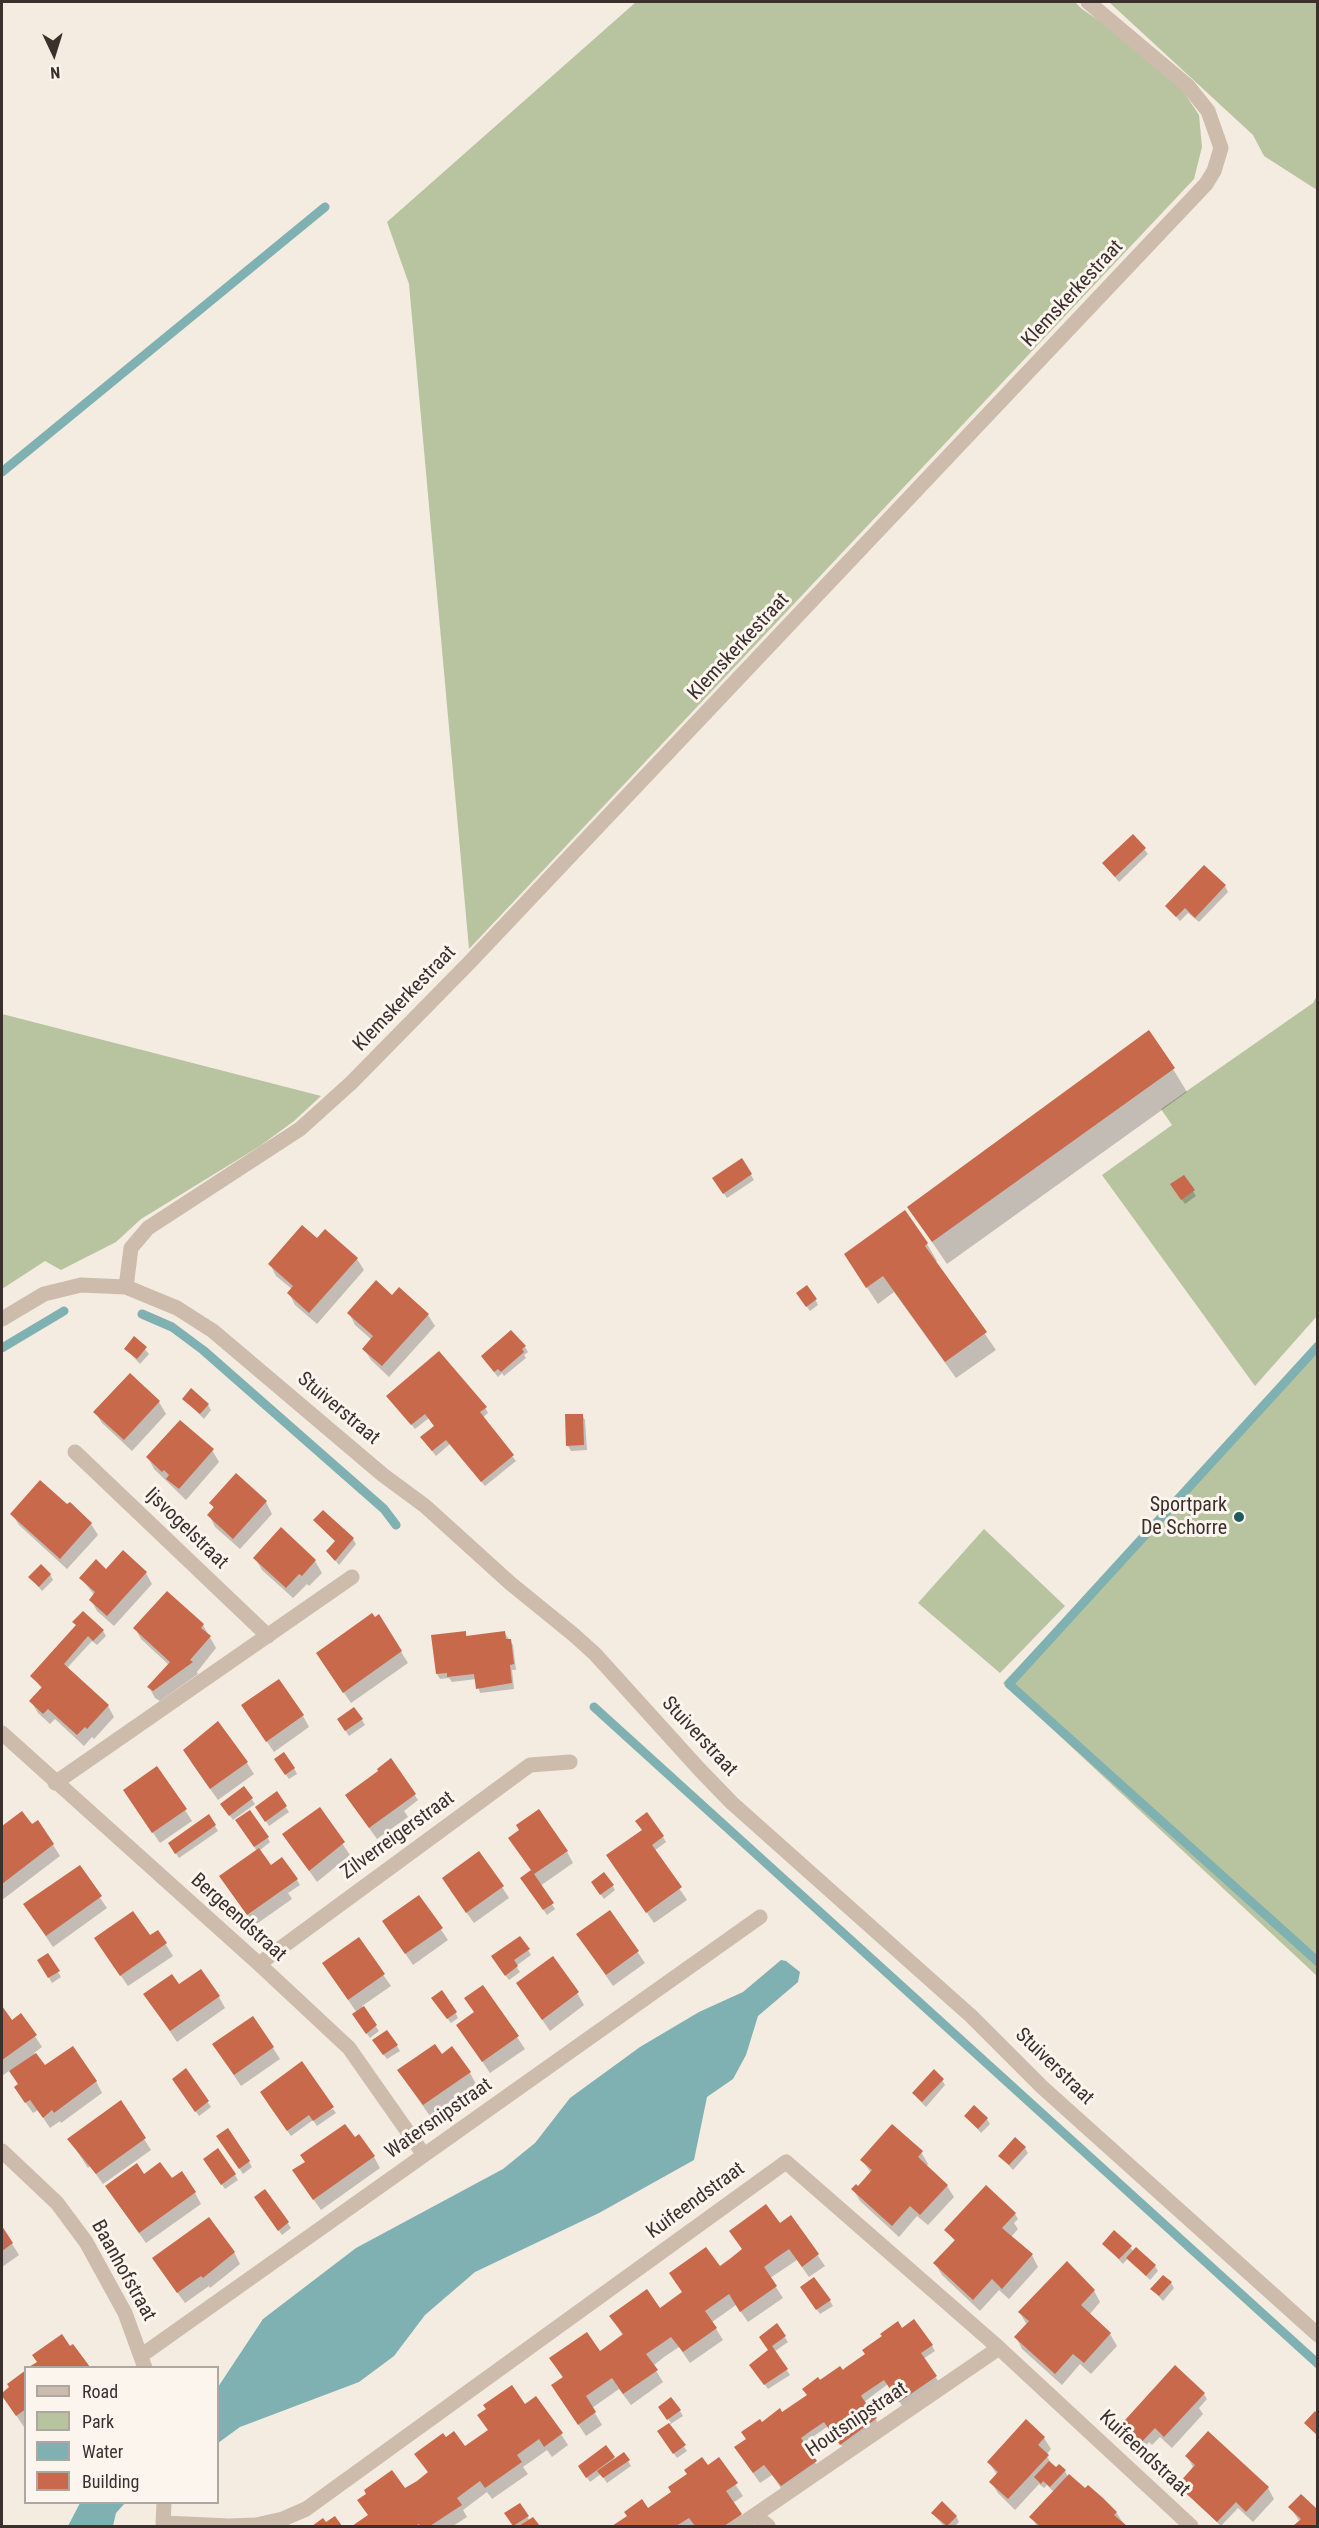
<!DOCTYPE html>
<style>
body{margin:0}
#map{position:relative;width:1319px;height:2528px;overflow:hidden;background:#f4ebe1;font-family:"Roboto Condensed",sans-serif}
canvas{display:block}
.frame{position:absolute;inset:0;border:3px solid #3b302b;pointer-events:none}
.legend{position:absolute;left:24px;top:2366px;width:195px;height:138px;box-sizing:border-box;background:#fbf5ee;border:2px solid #aea6a0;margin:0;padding:8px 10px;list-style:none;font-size:18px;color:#3b302b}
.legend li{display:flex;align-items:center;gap:12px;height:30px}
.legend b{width:30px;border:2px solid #aea6a0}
.north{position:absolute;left:24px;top:24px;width:60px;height:60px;-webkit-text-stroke:4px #fbf5ee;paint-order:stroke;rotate:176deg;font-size:16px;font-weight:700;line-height:24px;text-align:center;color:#3b302b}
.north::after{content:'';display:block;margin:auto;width:21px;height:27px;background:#3b302b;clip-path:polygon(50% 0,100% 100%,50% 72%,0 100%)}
</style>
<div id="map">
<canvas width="1319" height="2528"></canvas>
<div class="frame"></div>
<ul class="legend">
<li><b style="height:8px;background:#cdbbac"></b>Road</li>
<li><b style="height:16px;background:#b8c4a0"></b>Park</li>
<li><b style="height:16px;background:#7fb0b2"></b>Water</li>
<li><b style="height:16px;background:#c8694b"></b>Building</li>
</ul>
<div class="north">N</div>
</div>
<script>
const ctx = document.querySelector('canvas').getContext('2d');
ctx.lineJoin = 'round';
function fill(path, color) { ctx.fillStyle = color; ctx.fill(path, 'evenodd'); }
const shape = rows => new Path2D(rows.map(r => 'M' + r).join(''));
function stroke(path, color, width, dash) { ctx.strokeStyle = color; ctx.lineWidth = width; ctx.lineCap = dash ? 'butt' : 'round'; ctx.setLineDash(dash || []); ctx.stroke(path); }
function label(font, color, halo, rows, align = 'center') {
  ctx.font = font + ' "Roboto Condensed",sans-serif'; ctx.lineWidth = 6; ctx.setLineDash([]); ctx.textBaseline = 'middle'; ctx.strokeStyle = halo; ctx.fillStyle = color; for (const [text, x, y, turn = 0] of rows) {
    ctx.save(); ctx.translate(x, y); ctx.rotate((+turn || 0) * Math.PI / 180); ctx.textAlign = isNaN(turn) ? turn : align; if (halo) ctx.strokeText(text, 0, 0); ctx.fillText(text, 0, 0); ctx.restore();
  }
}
const green = shape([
 [636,2,1075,2,1082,9,1132,43,1181,88,1199,115,1202,147,1194,179,469,949,409,284,387,222],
 [1109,2,1317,2,1317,190,1264,156,1253,135],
 [1317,996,1317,1316,1255,1386,1102,1175,1172,1125,1161,1109,1313,1003],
 [2,1014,321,1096,294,1121,260,1146,141,1219,116,1242,61,1270,45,1261,2,1289],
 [1317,1351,1317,1976,1003,1683],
 [984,1529,1065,1606,1000,1673,918,1603]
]);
const water = shape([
 [781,1960,786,1961,800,1972,798,1982,758,2016,746,2055,733,2079,707,2097,694,2160,599,2213,475,2272,425,2315,394,2356,359,2382,240,2427,218,2443,218,2387,263,2319,356,2248,503,2169,535,2143,570,2098,640,2047,699,2012,743,1992],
 [80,2503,80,2502,125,2503,116,2513,113,2526,68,2526]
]);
const shadow = shape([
 [1144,849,1148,854,1119,882,1104,864],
 [1225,886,1228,892,1199,922,1188,913,1180,921,1166,906],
 [1173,1069,1187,1092,947,1264,909,1208],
 [741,1160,754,1180,727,1198,717,1183],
 [1184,1177,1196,1196,1185,1204,1175,1190],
 [326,1231,357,1259,364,1270,317,1324,295,1305,289,1293,292,1289,276,1276,270,1264,317,1241],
 [927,1244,937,1261,935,1262,996,1350,956,1378,894,1292,878,1304,856,1271],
 [801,1299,815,1299,818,1305,810,1311],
 [349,1313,428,1315,435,1326,389,1377,371,1360,364,1349,372,1340,355,1325],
 [135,1338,149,1354,140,1364,126,1349],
 [525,1347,528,1352,524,1355,526,1358,504,1376,502,1373,498,1377,482,1357],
 [130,1375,159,1402,166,1414,132,1451,102,1423,95,1412],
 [184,1399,208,1405,211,1410,204,1419],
 [391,1401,485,1407,488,1413,482,1418,516,1461,485,1486,450,1444,436,1456,425,1442,435,1427,429,1418,415,1429],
 [582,1415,585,1420,587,1450,571,1451,568,1446],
 [212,1450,219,1462,186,1500,154,1469,148,1457],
 [266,1502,272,1514,240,1549,215,1527,209,1515,214,1509,211,1503],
 [12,1514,91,1524,98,1535,67,1569,19,1525],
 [315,1520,353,1539,356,1544,339,1565,328,1551,336,1542],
 [281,1529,315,1561,322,1573,309,1586,307,1584,293,1598,262,1570,255,1558],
 [106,1571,146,1573,152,1584,114,1626,97,1611,91,1600,95,1596,81,1578],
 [50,1574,53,1580,42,1591,30,1577],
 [379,1616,408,1663,351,1703,325,1665],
 [74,1622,103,1631,106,1636,97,1645,92,1641,67,1668,108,1706,114,1717,94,1739,92,1737,84,1746,55,1719,50,1724,38,1713,31,1701,42,1689,32,1676,77,1626],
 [203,1625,216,1648,197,1672,198,1674,160,1701,155,1698,149,1687,169,1665,141,1639,135,1628],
 [504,1632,513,1645,516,1670,512,1670,514,1689,480,1693,476,1679,452,1682,449,1678,440,1679,437,1674,465,1633,467,1637],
 [303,1716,309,1727,274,1752,250,1717],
 [362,1720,365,1725,349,1736,342,1725],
 [390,1761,418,1800,404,1811,408,1817,377,1839,354,1807],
 [191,1762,247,1763,254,1774,218,1800],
 [279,1765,294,1768,297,1774,289,1779],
 [244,1788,255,1804,233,1820,225,1809],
 [276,1793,289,1812,269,1826,260,1812],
 [132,1802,185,1810,192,1821,160,1843],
 [319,1809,350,1855,317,1882,291,1845],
 [21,1813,31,1827,53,1845,60,1856,2,1900,2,1827],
 [209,1816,218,1831,179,1858,173,1849],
 [240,1826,267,1837,270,1842,259,1851,274,1872,297,1880,300,1885,288,1893,292,1899,255,1925,228,1888,257,1851],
 [663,1837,666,1842,654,1851,687,1900,654,1923,608,1856],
 [567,1852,573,1863,540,1886,555,1909,547,1915,522,1878],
 [79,1867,107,1908,53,1947,32,1916],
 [612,1885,615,1890,604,1899,596,1888],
 [502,1887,509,1898,474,1923,450,1890],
 [419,1897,448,1940,413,1965,384,1922],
 [610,1912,645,1963,613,1986,585,1945],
 [158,1932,173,1956,128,1986,103,1950,150,1937],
 [358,1939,391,1986,362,2006,379,2031,370,2038,357,2020,357,2013,324,1964],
 [528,1950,531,1955,516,1966,520,1972,509,1980,496,1962],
 [47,1955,61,1977,52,1983,39,1960],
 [483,1987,525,2049,490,2073,458,2025,476,2013],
 [577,1993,584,2005,550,2031,525,1995],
 [219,1997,225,2008,177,2042,152,2005],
 [436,2004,455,2012,458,2018,451,2023],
 [2,2008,12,2022,21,2015,42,2047,34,2053,44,2068,96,2081,102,2093,61,2123,60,2121,50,2128,38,2110,33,2113,23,2099,20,2085,10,2070,2,2076],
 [377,2046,397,2046,400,2051,387,2059],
 [273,2048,280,2059,241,2086,221,2056],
 [441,2056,470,2073,476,2084,430,2116,406,2082],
 [186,2070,211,2107,199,2116,177,2084],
 [942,2080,945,2085,926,2107,917,2098,914,2093],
 [121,2103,151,2150,103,2184,90,2166,88,2168,69,2139],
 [268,2104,331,2107,331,2110,333,2109,336,2113,317,2126,313,2120,291,2136],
 [966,2116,987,2119,990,2124,981,2133],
 [218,2136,249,2162,252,2167,243,2174],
 [355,2139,374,2157,380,2168,321,2210,301,2182],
 [1025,2148,1028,2153,1013,2170,1000,2156],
 [921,2152,928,2164,926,2167,947,2186,954,2197,928,2225,917,2216,899,2237,860,2201,853,2189,858,2188,871,2173,862,2160],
 [208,2164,235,2175,238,2180,225,2189],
 [144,2176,171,2180,195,2193,201,2204,146,2243,114,2198],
 [265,2191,291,2228,282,2235,259,2202],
 [1015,2214,1018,2219,1014,2223,1018,2229,1011,2237,1032,2255,1038,2267,1009,2299,999,2290,980,2311,942,2275,935,2263,955,2241,946,2230],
 [791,2217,825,2266,809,2277,797,2260,770,2278,783,2298,748,2322,736,2305,712,2322,723,2340,690,2363,679,2347,664,2357,653,2366,663,2382,631,2405,619,2389,592,2408,602,2425,586,2436,553,2386,563,2378,551,2359,600,2353,623,2336,611,2316,660,2310],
 [2,2228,19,2255,2,2267],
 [1104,2244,1130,2247,1134,2252,1155,2266,1158,2271,1150,2280,1128,2258,1123,2264],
 [234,2252,240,2264,210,2288,209,2286,185,2303,161,2270],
 [1171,2283,1174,2288,1163,2301,1152,2289],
 [1094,2291,1100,2302,1089,2315,1110,2334,1117,2346,1091,2374,1080,2364,1062,2385,1022,2349,1016,2337,1027,2325,1020,2313],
 [805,2292,830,2301,833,2306,820,2314],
 [777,2325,788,2342,774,2352,790,2375,768,2389,754,2370,770,2351],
 [902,2330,932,2346,935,2351,923,2359,939,2382,903,2407,888,2384,864,2402,879,2424,844,2449,828,2426,814,2436,818,2442,807,2450,822,2473,785,2494,772,2475,760,2483,743,2459,747,2440,761,2424,782,2414,808,2396,804,2389,840,2368,842,2372],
 [73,2346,88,2368,32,2368,39,2362],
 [26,2372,26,2425,24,2427,2,2394],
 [1204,2394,1207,2399,1199,2408,1203,2414,1172,2448,1160,2437,1152,2445,1149,2442,1140,2453,1123,2435],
 [524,2406,561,2434,568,2445,552,2457,547,2450,523,2467,528,2474,492,2499,487,2492,463,2510,467,2517,453,2526,355,2526,369,2516,359,2501,405,2490,429,2474,416,2454,465,2448,489,2431,479,2416],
 [660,2407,680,2411,683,2416,669,2425,687,2451,677,2458,659,2431,671,2423],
 [1044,2438,1051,2449,1046,2455,1053,2466,1065,2471,1068,2477,1116,2512,1125,2526,1037,2526,1031,2517,1054,2492,1047,2485,1044,2488,1039,2484,1015,2510,998,2493,991,2482,997,2475,989,2462],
 [606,2448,615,2460,624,2454,631,2466,607,2483,601,2474,590,2482,580,2467],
 [1187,2456,1268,2488,1274,2499,1253,2522,1238,2508,1221,2526,1179,2486,1193,2467],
 [718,2459,743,2496,733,2503,745,2522,739,2526,615,2526,629,2517,648,2510],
 [1301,2496,1318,2511,1318,2526,1295,2526,1300,2522,1290,2507],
 [519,2505,530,2521,533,2519,538,2526,514,2526,509,2519],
 [933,2514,956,2516,959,2522,955,2526,944,2526]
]);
const stream = shape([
 [2,472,325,207],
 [142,1314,172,1327,203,1350,384,1509,396,1525],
 [1318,1346,1009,1684,1318,1962],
 [2,1348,64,1311],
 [594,1707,1318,2364]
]);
const building = shape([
 [1133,834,1146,848,1115,877,1102,863],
 [1204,865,1226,885,1195,918,1185,908,1176,917,1165,906],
 [1149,1030,1175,1068,932,1242,907,1207],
 [742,1158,752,1174,723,1194,712,1178],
 [1184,1175,1195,1190,1181,1200,1170,1184],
 [905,1210,928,1243,925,1246,987,1332,945,1362,883,1276,866,1288,844,1254],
 [302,1225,317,1238,325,1229,358,1258,309,1313,287,1293,293,1286,268,1264],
 [376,1280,392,1295,399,1287,429,1314,382,1366,362,1349,373,1336,347,1313],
 [807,1285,817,1299,806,1307,796,1293],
 [511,1330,526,1346,522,1349,524,1352,501,1372,498,1369,494,1372,481,1356],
 [134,1336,147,1347,137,1359,124,1349],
 [439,1351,487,1407,480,1412,514,1455,481,1482,446,1440,432,1451,420,1437,434,1426,425,1414,411,1425,386,1396],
 [130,1373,160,1401,124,1440,93,1412],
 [191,1388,209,1404,200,1414,182,1399],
 [565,1414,583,1414,584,1445,566,1446],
 [180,1420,214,1449,179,1489,166,1479,169,1475,164,1470,162,1472,146,1457],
 [236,1473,267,1501,233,1539,207,1515,214,1507,209,1503],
 [40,1480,67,1504,70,1502,92,1523,60,1559,10,1514],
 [323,1510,354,1538,335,1561,326,1551,335,1541,313,1520],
 [281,1527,316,1560,302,1576,299,1574,286,1588,253,1558],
 [123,1550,147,1572,107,1616,89,1600,95,1592,79,1578,96,1559,106,1569],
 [41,1564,51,1574,39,1587,28,1577],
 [167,1591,204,1624,201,1628,211,1636,190,1660,193,1662,153,1691,147,1687,170,1662,133,1628],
 [83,1611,104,1630,93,1641,88,1636,64,1664,109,1705,87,1729,85,1727,77,1735,48,1709,43,1714,29,1701,42,1687,30,1676,76,1625,72,1622],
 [372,1613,375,1617,379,1614,402,1651,343,1693,316,1653],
 [466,1631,466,1636,505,1631,506,1639,511,1639,514,1664,510,1665,512,1683,476,1689,474,1674,447,1677,447,1673,436,1674,431,1635],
 [279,1679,304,1715,266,1742,241,1705],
 [354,1707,363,1719,345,1731,337,1719],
 [218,1721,248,1762,210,1789,183,1750],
 [284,1752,295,1768,285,1775,274,1759],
 [391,1758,416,1794,369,1828,345,1795,378,1771,377,1769],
 [157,1766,187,1809,152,1833,123,1790],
 [244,1786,253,1798,229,1816,220,1804],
 [277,1791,287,1806,265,1822,255,1807],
 [320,1807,345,1842,309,1871,282,1834],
 [539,1809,568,1851,534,1874,554,1903,543,1910,520,1878,531,1870,508,1838,519,1830,516,1825],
 [250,1810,269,1837,254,1847,235,1820],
 [22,1811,32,1824,38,1820,54,1844,2,1884,2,1826],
 [647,1812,664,1836,652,1845,682,1887,646,1913,606,1855,642,1830,635,1821],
 [209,1814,216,1825,175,1854,168,1843],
 [259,1848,271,1865,282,1857,298,1879,247,1915,219,1876],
 [479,1851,504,1886,466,1913,442,1878],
 [80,1865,102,1896,46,1936,23,1904],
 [604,1872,614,1885,600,1895,591,1882],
 [419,1895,443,1928,405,1954,382,1921],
 [610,1910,639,1951,606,1975,576,1934],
 [133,1911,150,1935,158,1930,167,1943,120,1976,94,1938],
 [520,1936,530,1949,514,1960,518,1966,505,1976,491,1956],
 [359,1937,385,1974,348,2000,322,1963],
 [48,1953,60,1971,48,1978,37,1960],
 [553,1956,579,1992,542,2020,516,1983],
 [201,1969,220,1996,170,2031,143,1994,172,1974,179,1984],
 [483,1985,519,2036,482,2062,456,2025,474,2012,464,1998],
 [442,1990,457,2012,447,2019,431,1998],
 [2,2006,12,2020,21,2013,37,2035,2,2060],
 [364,2006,377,2025,366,2034,352,2014],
 [253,2016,274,2047,234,2075,212,2044],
 [387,2030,398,2045,383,2055,372,2040],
 [435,2044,442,2054,452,2046,471,2072,423,2105,397,2070],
 [73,2046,97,2081,54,2113,52,2110,43,2118,30,2100,25,2103,14,2087,18,2084,9,2071,36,2053,45,2065],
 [302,2061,334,2107,313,2121,309,2115,287,2131,260,2092],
 [186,2068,209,2101,195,2112,172,2079],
 [934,2069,944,2079,922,2102,912,2093],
 [121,2100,146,2138,96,2174,67,2139],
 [974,2105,988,2118,978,2129,964,2116],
 [345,2124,355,2137,359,2134,375,2156,313,2200,292,2170,305,2162,300,2155],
 [892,2124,923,2151,918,2157,948,2185,920,2215,910,2206,892,2226,851,2189,856,2184,858,2186,872,2170,860,2160],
 [228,2128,250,2161,239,2169,216,2136],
 [1015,2137,1026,2147,1009,2165,998,2156],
 [218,2148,236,2174,221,2185,203,2159],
 [160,2162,172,2178,182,2171,196,2192,139,2233,105,2186,137,2163,144,2174],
 [986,2185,1016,2213,1002,2228,1033,2254,1002,2289,992,2279,973,2300,933,2263,955,2240,944,2230],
 [265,2189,289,2222,278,2231,254,2197],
 [766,2204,780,2223,791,2215,819,2254,802,2267,789,2249,776,2258,764,2267,777,2286,740,2312,729,2294,705,2311,717,2328,683,2352,671,2337,658,2346,646,2354,658,2370,623,2394,612,2378,586,2396,596,2412,578,2425,551,2385,563,2377,549,2358,587,2332,600,2351,611,2343,623,2334,609,2316,647,2289,660,2308,682,2292,669,2273,706,2247,720,2266,731,2258,742,2249,729,2231],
 [209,2217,235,2252,203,2278,201,2276,177,2293,152,2258],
 [2,2226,13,2243,2,2251],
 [1114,2230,1132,2246,1119,2259,1102,2244],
 [1136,2247,1156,2265,1146,2276,1126,2258],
 [1067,2261,1095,2290,1081,2305,1111,2333,1084,2363,1073,2354,1055,2374,1014,2337,1029,2321,1018,2312],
 [1163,2275,1172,2282,1159,2296,1150,2289],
 [814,2277,831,2300,816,2310,800,2287],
 [914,2319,933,2345,921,2353,937,2376,899,2402,884,2380,863,2394,861,2396,877,2418,840,2445,824,2422,812,2430,801,2438,817,2461,781,2486,764,2465,753,2473,734,2447,746,2439,741,2432,760,2419,762,2422,780,2408,782,2412,807,2395,802,2389,818,2377,820,2380,840,2366,843,2370,845,2368,865,2354,862,2350,882,2336,880,2334,898,2321,902,2328],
 [777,2323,786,2336,772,2346,788,2369,764,2385,749,2365,768,2350,759,2337],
 [62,2334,70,2346,73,2344,90,2367,29,2367,37,2362,32,2355],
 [1175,2365,1205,2393,1164,2437,1155,2428,1136,2448,1116,2430],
 [26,2370,26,2409,16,2416,2,2396,2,2393,9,2387,7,2384],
 [512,2385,525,2404,536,2396,563,2433,544,2447,539,2439,517,2455,522,2462,485,2488,480,2481,469,2489,457,2498,462,2505,430,2526,420,2526,419,2524,415,2526,352,2526,368,2515,357,2500,366,2494,364,2490,392,2470,405,2488,417,2481,428,2472,414,2454,443,2433,446,2437,454,2431,465,2446,488,2430,477,2415,486,2409,483,2405],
 [671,2397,681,2410,667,2420,658,2407],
 [1315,2411,1317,2413,1317,2435,1304,2423],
 [1026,2419,1045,2437,1038,2445,1049,2455,1008,2499,989,2482,998,2472,987,2462],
 [669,2423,686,2445,673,2454,657,2431],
 [1208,2431,1269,2487,1246,2512,1236,2502,1217,2522,1177,2485,1195,2465,1185,2456],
 [606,2445,615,2457,586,2478,578,2466],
 [624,2452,630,2460,603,2478,597,2471],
 [702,2457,708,2465,719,2457,738,2483,726,2491,742,2514,724,2526,695,2526,689,2518,676,2526,612,2526,627,2516,624,2512,642,2499,648,2508,671,2492,668,2487,687,2474,684,2470],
 [1049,2461,1056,2467,1059,2464,1066,2470,1050,2487,1043,2481,1041,2484,1034,2477],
 [1069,2474,1085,2488,1088,2485,1103,2498,1117,2512,1114,2515,1127,2526,1040,2526,1029,2517],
 [1301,2494,1317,2509,1317,2526,1293,2526,1301,2519,1288,2507],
 [942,2501,957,2516,947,2526,931,2513],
 [520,2503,529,2516,513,2526,504,2513],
 [335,2516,342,2526,312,2526,323,2518,326,2522],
 [533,2517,540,2526,519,2526]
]);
const minor = shape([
 [126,1287,131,1248,148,1228,300,1129,351,1083,468,964,1206,184,1214,171,1221,148,1208,111,1188,86,1088,2],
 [2,1319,44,1294,81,1285,126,1287,177,1308,213,1331,383,1475,425,1506,510,1583,574,1635,595,1654,700,1770,732,1803,971,2016,1042,2087,1318,2335],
 [75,1452,268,1636],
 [2,1733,259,1964,349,2048,424,2155],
 [55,1783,352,1577],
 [259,1964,530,1765,570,1762],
 [2,2151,57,2203,86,2242,125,2313,145,2368],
 [142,2355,760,1917],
 [755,2515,768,2526],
 [164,2523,229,2526,256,2525,283,2519,306,2509,786,2162,999,2348,1191,2526],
 [163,2526,164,2502],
 [739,2526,999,2348]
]);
const markers = [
 [1239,1517,6,"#1f5a5e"]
];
const streetNames = [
 ["Klemskerkestraat",1073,294,-47],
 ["Klemskerkestraat",739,647,-47],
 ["Klemskerkestraat",405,999,-46],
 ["Stuiverstraat",338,1409,40],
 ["Ijsvogelstraat",186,1529,44],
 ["Stuiverstraat",699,1737,47],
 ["Zilverreigerstraat",398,1836,-36],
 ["Bergeendstraat",238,1918,42],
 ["Stuiverstraat",1054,2067,44],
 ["Watersnipstraat",439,2119,-35],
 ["Kuifeendstraat",696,2201,-36],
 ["Baanhofstraat",123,2271,61],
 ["Houtsnipstraat",857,2420,-34],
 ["Kuifeendstraat",1144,2454,43]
];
const poiNames = [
 ["Sportpark",1227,1506],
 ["De Schorre",1227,1529]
];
fill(green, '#b8c4a0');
fill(water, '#7fb0b2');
fill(shadow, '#0003');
stroke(stream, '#7fb0b2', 9);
fill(building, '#c8694b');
stroke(minor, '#cdbbac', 15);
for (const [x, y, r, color] of markers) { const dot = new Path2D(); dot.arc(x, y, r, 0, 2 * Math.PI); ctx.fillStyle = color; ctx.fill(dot); stroke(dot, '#fbf5ee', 2); }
label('20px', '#3b302b', '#fbf5ee', streetNames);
label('20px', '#3b302b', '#fbf5ee', poiNames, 'right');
</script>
